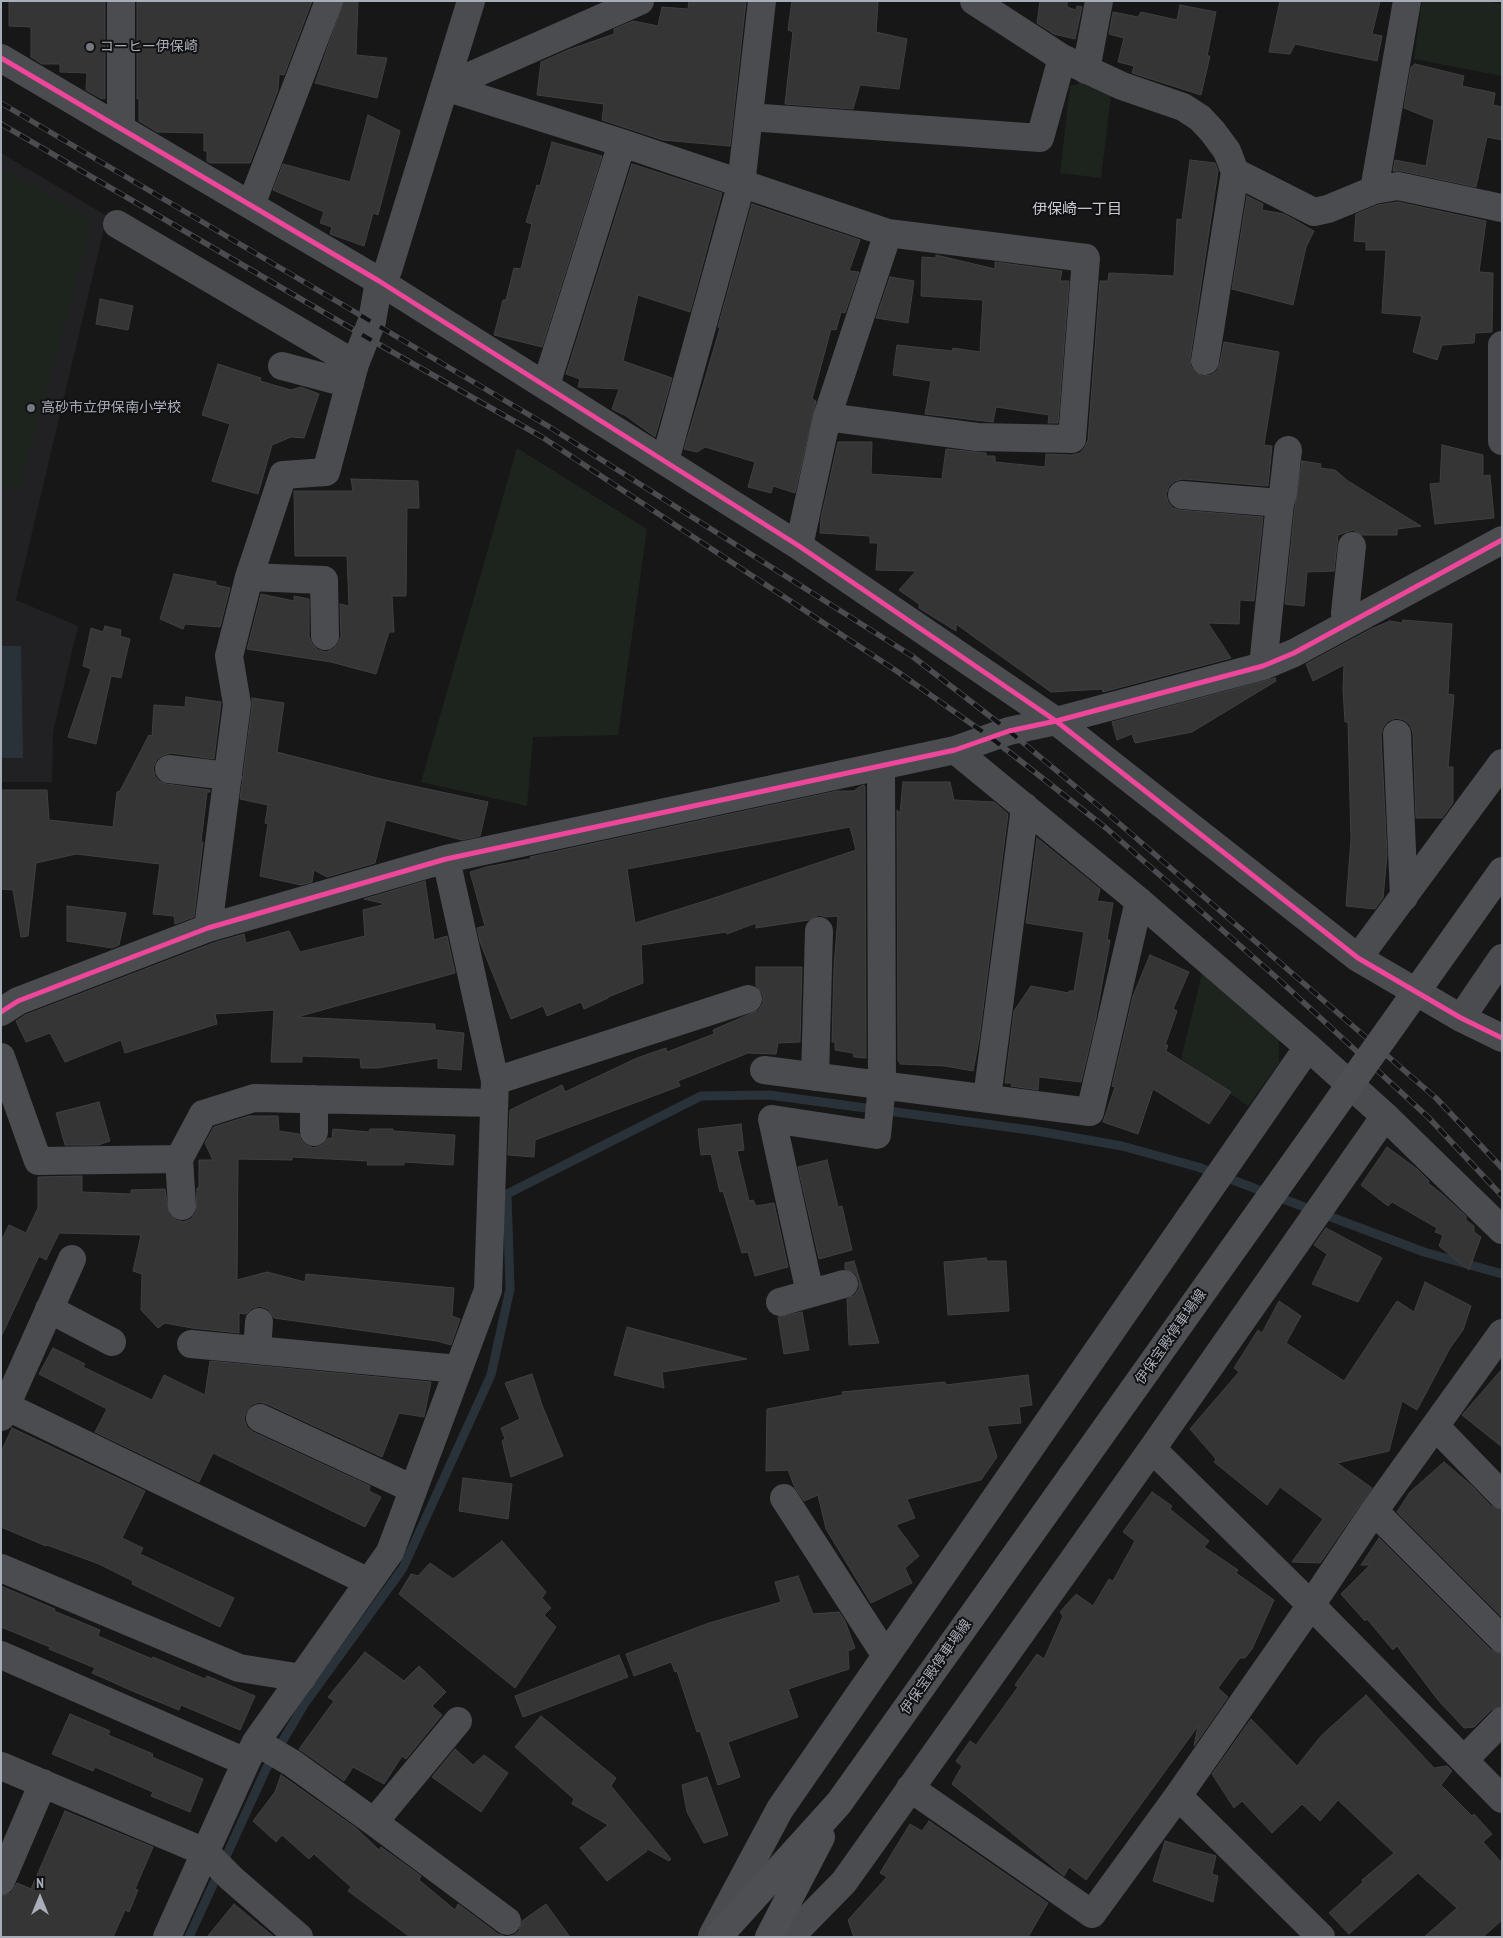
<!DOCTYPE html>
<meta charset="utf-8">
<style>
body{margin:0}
#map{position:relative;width:1503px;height:1938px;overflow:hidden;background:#171717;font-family:"PT Sans Narrow",sans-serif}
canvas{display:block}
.frame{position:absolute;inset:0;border:2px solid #a8adb8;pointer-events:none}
.north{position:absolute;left:15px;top:1873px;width:50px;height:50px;-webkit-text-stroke:4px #111113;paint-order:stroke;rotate:0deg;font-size:14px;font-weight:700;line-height:20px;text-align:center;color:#a8adb8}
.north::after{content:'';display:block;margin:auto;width:18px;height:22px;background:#a8adb8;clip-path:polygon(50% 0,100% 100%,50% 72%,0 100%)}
</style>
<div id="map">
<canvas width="1503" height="1938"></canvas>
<div class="frame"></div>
<div class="north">N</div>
</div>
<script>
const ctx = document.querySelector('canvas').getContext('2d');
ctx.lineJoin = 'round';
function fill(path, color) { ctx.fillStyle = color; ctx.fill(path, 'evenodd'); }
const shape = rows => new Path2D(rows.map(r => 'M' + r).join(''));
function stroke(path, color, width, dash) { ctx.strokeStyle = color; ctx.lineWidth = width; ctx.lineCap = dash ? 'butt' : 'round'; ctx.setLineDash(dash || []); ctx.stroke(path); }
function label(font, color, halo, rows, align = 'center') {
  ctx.font = font + ' "PT Sans Narrow","Noto Sans JP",sans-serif'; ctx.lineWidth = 4; ctx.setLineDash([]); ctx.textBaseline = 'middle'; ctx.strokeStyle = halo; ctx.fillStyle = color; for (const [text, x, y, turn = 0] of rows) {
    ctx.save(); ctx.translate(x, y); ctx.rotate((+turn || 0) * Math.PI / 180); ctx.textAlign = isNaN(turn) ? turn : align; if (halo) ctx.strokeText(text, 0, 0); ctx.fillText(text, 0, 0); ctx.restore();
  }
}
const built = shape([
 [1,153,107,216,16,600,78,626,53,732,52,782,1,782]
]);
const green = shape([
 [1422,1,1485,1,1502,4,1502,76,1414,59],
 [1086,82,1111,95,1101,178,1060,173,1070,86],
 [1,168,88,217,87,245,19,488,1,489],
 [517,448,647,529,618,735,533,737,527,806,421,782],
 [1203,970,1279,1037,1279,1063,1248,1106,1181,1059]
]);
const water = shape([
 [1,646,21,646,23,758,1,758]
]);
const stream = shape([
 [189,1937,266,1769,305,1703,403,1568,491,1375,510,1289,507,1194,701,1096,769,1095,1037,1131,1122,1146,1198,1167,1424,1252,1502,1274]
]);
const building = shape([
 [9,1,105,1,105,99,100,98,86,90,87,73,60,72,60,64,42,64,31,57,31,27,9,26,9,1],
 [137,1,312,1,284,75,279,74,278,90,250,163,210,163,207,161,207,151,204,151,204,133,157,132,139,121,139,99,137,99,137,1],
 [344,1,358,1,356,55,387,58,377,98,315,83,344,1],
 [689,1,746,1,730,146,663,140,602,120,604,104,537,95,541,62,568,50,614,34,614,29,633,21,658,26,662,7,688,9,689,1],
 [792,1,878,1,876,32,907,39,899,89,860,85,853,109,785,104,793,32,788,30,792,1],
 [1040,1,1067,1,1067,7,1076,10,1077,6,1082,7,1075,39,1054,34,1037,23,1040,1],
 [1280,1,1380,1,1372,34,1382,36,1377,61,1295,44,1290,54,1269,52,1280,1],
 [1180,5,1216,12,1207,56,1210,56,1201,95,1132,73,1134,66,1118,62,1124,38,1109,34,1113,12,1138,17,1141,12,1177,20,1180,5],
 [1415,64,1464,76,1462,86,1495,93,1493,105,1502,107,1502,140,1487,137,1476,187,1401,171,1393,171,1395,160,1426,166,1434,120,1404,108,1411,67,1415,64],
 [368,115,400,131,378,215,373,213,364,246,330,234,332,227,320,223,324,212,273,190,283,164,350,182,368,115],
 [552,142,602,156,542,347,494,335,503,300,506,300,514,268,521,269,532,224,526,222,537,185,540,186,552,142],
 [1190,160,1215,163,1218,171,1190,359,1191,367,1196,373,1203,376,1211,375,1217,371,1220,363,1224,342,1279,352,1264,445,1272,446,1268,486,1183,479,1175,481,1169,486,1166,494,1168,502,1173,508,1180,510,1263,517,1254,601,1240,600,1239,624,1208,623,1231,658,1103,692,1102,689,1051,692,956,624,956,631,919,608,919,604,899,590,916,571,876,570,878,543,870,543,870,536,820,533,821,518,838,442,872,442,871,474,942,479,946,449,986,453,986,456,995,456,995,462,1045,467,1046,454,1072,455,1080,453,1085,447,1088,440,1100,281,1108,281,1109,273,1174,276,1177,219,1182,220,1190,160],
 [632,164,722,193,690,312,638,295,623,361,672,378,655,437,626,416,612,409,619,389,578,387,580,379,566,374,632,164],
 [1247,196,1263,204,1262,210,1284,214,1314,231,1306,247,1293,305,1232,289,1247,196],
 [1398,202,1486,221,1479,272,1493,273,1492,332,1475,333,1474,343,1442,345,1437,360,1413,352,1422,316,1382,313,1386,250,1366,250,1366,242,1354,241,1356,214,1378,205,1398,202],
 [752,204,860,240,849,271,859,272,845,313,841,312,836,330,831,329,812,399,816,401,795,493,773,486,771,493,748,487,755,462,705,447,697,452,684,449,720,328,718,327,752,204],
 [936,255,995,269,995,262,1062,271,1060,281,1069,281,1058,423,1048,423,1049,415,996,407,993,422,925,414,931,381,893,375,897,345,952,351,953,348,980,352,983,300,921,296,922,257,936,258,936,255],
 [890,277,914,281,908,323,876,318,890,277],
 [100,299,133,306,128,330,96,324,100,299],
 [218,364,261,378,260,381,291,390,301,387,319,394,304,438,291,437,272,445,258,494,212,481,230,424,202,415,218,364],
 [1442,445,1483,455,1483,476,1490,475,1494,518,1435,524,1430,484,1440,483,1442,445],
 [1302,461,1321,464,1320,468,1335,470,1348,481,1421,526,1397,529,1397,535,1362,535,1353,530,1338,535,1334,571,1307,572,1304,606,1285,604,1295,506,1302,461],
 [351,479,418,481,419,508,407,508,406,596,392,596,394,632,389,632,376,674,331,662,247,649,261,594,294,601,294,596,309,599,309,636,312,644,318,650,326,652,333,649,338,644,341,636,340,604,349,606,347,556,295,556,294,491,353,491,351,479],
 [174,574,216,582,216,585,230,588,220,627,185,624,183,629,160,619,174,574],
 [1403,620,1452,624,1448,694,1454,695,1448,767,1453,767,1453,803,1442,818,1416,818,1413,733,1410,725,1404,720,1396,718,1388,721,1383,727,1381,735,1387,855,1383,898,1375,909,1346,906,1351,839,1348,722,1345,722,1343,689,1344,665,1313,681,1306,664,1371,629,1390,621,1402,623,1403,620],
 [105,626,121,630,120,636,130,639,121,678,111,676,96,744,68,737,91,669,83,666,91,628,103,632,105,626],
 [1275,678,1276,681,1192,732,1135,743,1132,734,1117,740,1112,722,1275,678],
 [186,697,221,702,214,759,171,753,163,755,157,759,153,768,155,776,159,781,167,784,210,790,210,792,207,792,201,842,203,842,194,917,175,924,174,916,153,914,160,864,76,854,36,863,28,936,21,937,13,890,1,889,1,790,47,790,49,820,113,827,117,792,120,791,149,735,152,736,154,705,185,707,186,697],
 [252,698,284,703,277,752,381,779,488,802,480,836,462,840,386,820,375,863,327,877,314,870,312,882,301,885,260,876,268,824,265,823,268,805,240,799,252,706,252,698],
 [903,782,950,782,954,800,994,802,1008,814,979,1040,973,1071,945,1066,900,1064,900,1062,898,1061,897,810,900,813,903,782],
 [864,785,865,787,866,1058,854,1057,853,1053,835,1050,835,1042,832,1042,834,967,838,916,826,917,819,915,809,920,756,928,756,923,727,934,726,932,641,945,643,983,608,997,608,998,584,1009,581,1002,547,1016,543,1006,511,1019,480,942,477,928,485,926,470,872,486,867,534,858,530,857,837,791,854,791,859,787,864,785],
 [850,827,856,850,714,898,635,923,627,869,850,827],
 [1037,838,1100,889,1097,901,1113,903,1107,940,1110,940,1095,1023,1081,1082,1039,1077,1038,1090,1011,1086,1012,1083,1005,1083,1014,1011,1031,986,1069,993,1069,991,1074,991,1084,932,1026,923,1037,838],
 [425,881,434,940,447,936,455,973,297,1017,435,1024,435,1030,464,1033,461,1070,438,1068,438,1058,378,1068,361,1068,360,1058,302,1056,302,1062,271,1062,274,1010,215,1014,217,1024,125,1053,121,1040,65,1062,50,1033,26,1042,16,1021,25,1015,213,943,244,934,246,943,289,931,300,952,365,936,363,910,386,904,364,899,425,881],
 [67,906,126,913,119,945,112,948,67,941,67,906],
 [1150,955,1189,972,1173,1009,1177,1011,1165,1045,1168,1045,1166,1051,1231,1092,1209,1124,1153,1089,1138,1134,1103,1122,1115,1087,1112,1086,1133,996,1150,955],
 [756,967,802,967,800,1042,778,1043,776,1054,748,1053,678,1081,680,1086,535,1140,534,1157,508,1155,510,1110,562,1085,565,1092,637,1058,666,1048,667,1052,714,1034,713,1030,759,1010,763,1003,763,995,756,986,756,967],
 [99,1102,110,1141,98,1145,65,1145,56,1113,99,1102],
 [249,1116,278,1116,279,1131,299,1134,301,1140,306,1145,314,1148,322,1145,328,1138,332,1139,333,1129,369,1132,370,1129,393,1129,393,1131,455,1135,453,1165,404,1162,404,1165,367,1165,368,1161,292,1157,292,1160,238,1159,237,1280,267,1272,305,1282,306,1274,454,1288,452,1316,460,1319,451,1345,437,1341,274,1318,268,1309,260,1306,252,1308,246,1314,239,1313,239,1333,192,1328,165,1323,158,1328,141,1310,142,1274,133,1271,141,1235,59,1233,46,1260,39,1256,1,1337,1,1241,9,1225,26,1233,38,1208,38,1177,82,1176,82,1192,131,1194,131,1190,165,1189,169,1214,176,1220,183,1222,191,1219,196,1212,197,1188,199,1188,199,1160,213,1160,205,1143,214,1127,249,1116],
 [741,1124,744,1150,737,1151,749,1201,753,1200,756,1206,774,1203,788,1267,755,1276,748,1252,742,1253,723,1191,720,1192,711,1154,701,1155,698,1129,741,1124],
 [1387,1147,1417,1169,1429,1181,1428,1183,1442,1194,1466,1216,1466,1220,1474,1226,1474,1232,1481,1237,1469,1270,1439,1246,1443,1235,1435,1232,1437,1228,1392,1202,1388,1206,1361,1185,1387,1147],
 [827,1160,838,1207,842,1206,852,1250,819,1259,798,1167,827,1160],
 [1326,1228,1382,1258,1358,1302,1312,1284,1327,1254,1314,1245,1326,1228],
 [986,1258,987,1261,1006,1261,1009,1311,948,1315,944,1262,986,1258],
 [854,1261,879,1343,849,1345,847,1299,855,1295,859,1288,859,1280,855,1273,845,1269,845,1263,854,1261],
 [1425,1282,1471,1306,1463,1330,1450,1348,1417,1410,1402,1401,1389,1451,1337,1463,1372,1488,1320,1563,1292,1562,1323,1519,1280,1487,1267,1505,1214,1462,1216,1459,1190,1429,1239,1372,1234,1368,1258,1330,1262,1333,1279,1301,1301,1316,1286,1343,1344,1381,1397,1301,1414,1312,1425,1282],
 [802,1312,809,1350,784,1354,778,1317,802,1312],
 [627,1327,747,1359,662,1372,664,1388,614,1375,627,1327],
 [53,1348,85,1364,83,1367,152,1400,164,1375,205,1395,210,1361,431,1382,424,1417,399,1413,382,1457,267,1404,259,1402,251,1405,246,1412,244,1419,247,1427,253,1432,370,1486,369,1491,381,1497,365,1527,213,1453,199,1482,95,1432,107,1409,39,1374,53,1348],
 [1502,1369,1502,1447,1462,1415,1502,1369],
 [532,1374,542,1405,563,1456,511,1477,502,1441,505,1439,501,1428,520,1419,505,1383,532,1374],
 [1028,1375,1032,1405,1019,1407,1021,1423,987,1426,997,1457,981,1480,907,1499,915,1518,896,1525,919,1556,905,1568,912,1583,871,1603,826,1529,818,1495,804,1501,795,1488,788,1470,766,1471,767,1409,843,1395,842,1392,945,1382,946,1385,1028,1375],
 [12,1428,145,1491,122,1538,143,1548,140,1554,234,1598,220,1627,132,1584,133,1581,99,1564,47,1545,46,1546,1,1527,1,1452,12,1428],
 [1444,1462,1472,1486,1491,1506,1502,1510,1502,1617,1397,1512,1410,1492,1444,1462],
 [463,1478,512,1484,508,1519,459,1511,463,1478],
 [1152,1492,1172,1506,1170,1509,1209,1541,1204,1547,1238,1570,1236,1573,1274,1600,1252,1649,1245,1658,1240,1658,1218,1688,1228,1697,1194,1746,1198,1726,1086,1880,1069,1867,1064,1876,952,1784,962,1766,956,1761,970,1741,976,1745,1018,1687,1015,1685,1037,1654,1044,1659,1063,1616,1060,1612,1076,1594,1093,1606,1109,1579,1113,1581,1135,1541,1123,1532,1152,1492],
 [1379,1538,1491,1650,1502,1654,1502,1706,1491,1710,1474,1727,1464,1728,1438,1700,1397,1646,1393,1650,1367,1619,1365,1621,1341,1594,1370,1565,1361,1565,1379,1538],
 [502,1541,546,1592,542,1598,551,1608,544,1615,556,1627,515,1688,399,1594,411,1574,418,1576,430,1563,453,1579,502,1541],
 [798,1576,813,1614,839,1612,845,1621,855,1648,848,1651,849,1669,788,1689,798,1717,728,1742,740,1777,718,1785,700,1731,697,1732,677,1671,675,1672,671,1662,634,1676,626,1654,709,1623,781,1602,775,1582,798,1576],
 [1,1586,55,1609,54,1611,100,1630,98,1636,152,1659,153,1657,205,1679,207,1676,255,1696,240,1730,181,1705,179,1710,137,1693,92,1673,95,1668,49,1649,50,1647,1,1627,1,1586],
 [365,1652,404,1681,419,1666,446,1692,432,1706,442,1715,406,1759,402,1756,384,1784,353,1767,344,1781,299,1749,334,1701,328,1697,365,1652],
 [619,1655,628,1677,523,1717,515,1696,619,1655],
 [1366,1695,1434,1768,1447,1766,1452,1771,1441,1785,1472,1816,1474,1814,1492,1834,1483,1842,1502,1863,1502,1920,1483,1937,1424,1937,1457,1908,1418,1873,1349,1934,1329,1913,1363,1882,1362,1880,1394,1853,1338,1800,1320,1821,1302,1804,1272,1833,1242,1801,1234,1808,1212,1774,1251,1719,1297,1766,1321,1736,1366,1695],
 [70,1714,110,1731,108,1735,153,1754,152,1757,203,1779,190,1812,151,1796,153,1792,95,1767,93,1771,52,1754,70,1714],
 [541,1716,616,1778,611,1786,671,1859,669,1861,646,1848,647,1851,607,1881,580,1848,608,1825,572,1804,574,1799,515,1747,541,1716],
 [455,1749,473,1765,484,1755,508,1773,481,1812,432,1777,455,1749],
 [281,1775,356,1828,379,1850,381,1847,421,1876,419,1880,455,1910,458,1904,498,1934,506,1937,514,1935,519,1931,522,1921,546,1904,570,1937,410,1937,348,1891,351,1887,314,1854,309,1859,282,1835,276,1842,253,1821,275,1792,281,1775],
 [707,1777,728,1835,704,1843,687,1812,682,1785,707,1777],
 [65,1811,153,1847,135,1889,138,1890,129,1912,125,1910,113,1937,1,1937,1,1896,11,1893,17,1883,31,1889,65,1811],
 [929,1821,1048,1903,1028,1937,854,1937,848,1920,887,1877,880,1873,910,1824,922,1831,929,1821],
 [1165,1841,1216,1856,1212,1874,1218,1876,1213,1902,1153,1881,1165,1841],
 [234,1904,274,1937,207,1937,234,1904]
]);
const minor = shape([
 [121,1,121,129],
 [640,1,445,87,622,143,888,233,1086,258,1072,439,977,437,827,417],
 [974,1,1062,58,1122,86,1183,107,1200,118,1213,132,1227,151,1235,172,1314,212,1328,209,1374,190,1398,186,1502,208],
 [1,58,379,281,799,546,1056,721,1358,958,1461,1018,1502,1038],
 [1086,70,1099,1],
 [749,117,1040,138,1062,58],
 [1374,190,1407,1],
 [251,205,329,1],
 [117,224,355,364],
 [1502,345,1502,441],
 [1205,361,1235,172],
 [282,366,350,384],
 [546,385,622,143],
 [665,461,741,185,762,1],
 [1182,495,1280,503],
 [799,546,827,417,888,233],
 [249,577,324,580,325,636],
 [1346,624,1345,613,1352,546],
 [1263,666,1280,503,1283,493,1288,450],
 [1397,734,1404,897],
 [955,750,1139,901,1308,1047,1385,1116,1502,1230],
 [169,769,228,776],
 [208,928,237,704,229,656,249,577,283,475,326,472,355,364,372,321,379,281,388,270,471,1],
 [1358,958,1502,763],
 [1,1012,18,1001,208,928,446,859,955,750,1009,731,1056,721,1263,666,1294,653,1502,540],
 [1461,1018,1502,958],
 [1,1057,38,1161,179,1159,203,1114,254,1098,494,1103],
 [764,1070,1090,1112,1139,901],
 [815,1077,819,931],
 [495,1081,748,999],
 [987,1098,1025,807],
 [314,1132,314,1099],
 [179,1159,182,1206],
 [810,1293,772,1119,877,1135,882,1085,881,766],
 [780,1302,844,1284],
 [49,1309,112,1342],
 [191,1344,458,1369],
 [257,1350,259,1322],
 [6,1406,369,1582],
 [1,1417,72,1259],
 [260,1418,413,1489],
 [1435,1426,1502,1495],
 [1152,1449,1311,1605,1502,1799],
 [784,1498,886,1656],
 [1374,1511,1502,1639],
 [1,1568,239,1668,302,1678],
 [1,1655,246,1762],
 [256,1742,292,1763,374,1822,507,1921],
 [1464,1760,1502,1721],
 [1,1766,205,1852,231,1878,299,1937],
 [910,1788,1092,1914,1178,1796,1311,1605,1374,1511,1502,1333],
 [1178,1796,1321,1937],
 [374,1822,458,1721],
 [1,1881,43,1783],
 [712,1936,780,1809,1308,1047],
 [167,1937,246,1762,256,1742,390,1552,488,1290,495,1081,446,859],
 [790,1937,844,1882,1152,1449,1385,1116]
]);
const major = shape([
 [718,1937,839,1803,1071,1477],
 [769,1937,821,1837]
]);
const rail = shape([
 [1,103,548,426,912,656,1009,731,1106,812,1436,1098,1502,1168],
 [1,124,366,337,542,437,898,672,990,737,1106,828,1277,978,1429,1118,1502,1196]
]);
const majorBridge = shape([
 [1071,1477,1502,871]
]);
const cycleway = shape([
 [1,58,379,281,799,546,1056,721,1358,958,1461,1018,1502,1038],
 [1,1012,18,1001,208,928,446,859,955,750,1009,731,1056,721,1263,666,1294,653,1502,540]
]);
const markers = [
 [90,47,5,"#757880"],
 [31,408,5,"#757880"]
];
const poiNames = [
 ["コーヒー伊保崎",100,47],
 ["高砂市立伊保南小学校",41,408]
];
const streetNames = [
 ["伊保宝殿停車場線",1171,1337,-55],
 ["伊保宝殿停車場線",936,1667,-55]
];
const neighbourhoodNames = [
 ["伊保崎一丁目",1077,210]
];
fill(built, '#212123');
fill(green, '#1d241e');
fill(water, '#2a3239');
stroke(stream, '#2a3239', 9);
fill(building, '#353536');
stroke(building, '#3f4043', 1);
stroke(minor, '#4b4c50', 28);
stroke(major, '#4d4f52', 28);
stroke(rail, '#4b4c4f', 5.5);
stroke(rail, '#111113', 4, [11]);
stroke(majorBridge, '#4d4f52', 28);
stroke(cycleway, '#ed469a', 5);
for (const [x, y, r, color] of markers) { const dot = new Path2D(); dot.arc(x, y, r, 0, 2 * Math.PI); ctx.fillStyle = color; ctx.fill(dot); stroke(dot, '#111113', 2); }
label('14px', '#a8adb8', '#111113', poiNames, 'left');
label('14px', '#a8adb8', '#111113', streetNames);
label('15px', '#c9ccd4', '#111113', neighbourhoodNames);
</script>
